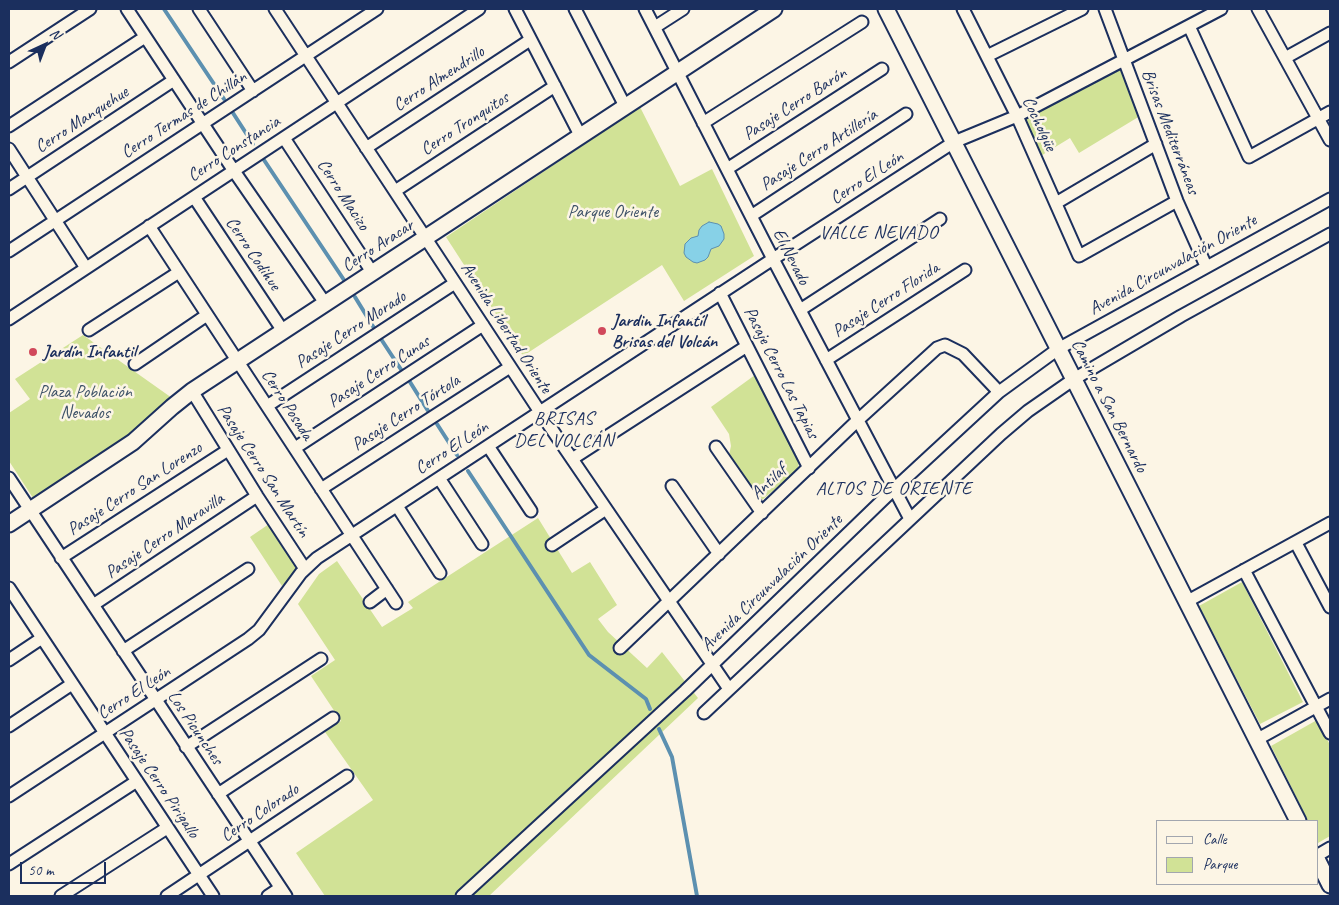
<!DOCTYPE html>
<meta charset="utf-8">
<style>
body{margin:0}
#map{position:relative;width:1339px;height:905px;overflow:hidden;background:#fcf5e5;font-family:Caveat,sans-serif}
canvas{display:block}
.frame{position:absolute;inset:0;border:10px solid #1b2f5e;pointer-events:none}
.legend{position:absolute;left:1156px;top:820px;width:162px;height:65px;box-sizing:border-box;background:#fcf5e5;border:1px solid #a2a6af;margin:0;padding:6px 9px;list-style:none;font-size:15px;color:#1b2f5e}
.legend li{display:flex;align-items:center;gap:10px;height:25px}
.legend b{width:25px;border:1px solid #a2a6af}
.north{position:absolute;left:20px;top:20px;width:50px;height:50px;-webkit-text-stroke:4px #fcf5e5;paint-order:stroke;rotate:43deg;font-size:14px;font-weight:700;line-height:20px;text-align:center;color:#1b2f5e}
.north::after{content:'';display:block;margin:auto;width:18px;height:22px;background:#1b2f5e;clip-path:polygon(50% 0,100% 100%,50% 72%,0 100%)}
.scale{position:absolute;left:20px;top:862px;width:86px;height:22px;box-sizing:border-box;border:2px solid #1b2f5e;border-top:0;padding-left:6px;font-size:15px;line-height:18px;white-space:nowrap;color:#1b2f5e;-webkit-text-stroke:4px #fcf5e5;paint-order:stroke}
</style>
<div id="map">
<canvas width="1339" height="905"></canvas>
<div class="frame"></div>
<ul class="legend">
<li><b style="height:6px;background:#fcf5e5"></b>Calle</li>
<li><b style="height:14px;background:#d1e296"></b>Parque</li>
</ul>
<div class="north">N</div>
<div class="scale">50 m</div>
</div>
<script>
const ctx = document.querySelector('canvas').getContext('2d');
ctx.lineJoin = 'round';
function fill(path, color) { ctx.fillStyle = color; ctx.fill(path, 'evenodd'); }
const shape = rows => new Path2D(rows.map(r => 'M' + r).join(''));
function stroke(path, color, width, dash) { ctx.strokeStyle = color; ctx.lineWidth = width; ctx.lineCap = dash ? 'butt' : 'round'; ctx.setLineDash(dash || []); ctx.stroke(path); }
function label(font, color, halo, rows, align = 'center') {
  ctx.font = font + ' Caveat,sans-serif'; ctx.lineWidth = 5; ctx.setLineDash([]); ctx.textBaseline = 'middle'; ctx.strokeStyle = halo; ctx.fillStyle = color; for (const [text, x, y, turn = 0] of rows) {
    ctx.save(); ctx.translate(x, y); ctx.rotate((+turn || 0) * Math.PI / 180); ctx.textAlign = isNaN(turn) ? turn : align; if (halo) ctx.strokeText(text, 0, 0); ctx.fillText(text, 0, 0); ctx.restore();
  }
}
const green = shape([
 [1121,65,1140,116,1079,153,1070,138,1039,157,1022,119],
 [640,107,680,186,712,169,754,256,684,301,662,265,523,356,446,237],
 [83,335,172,398,127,439,33,498,9,461,9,413,30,399,15,379],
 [755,375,799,458,798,470,762,500,729,455,731,446,729,434,711,407],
 [538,518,572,573,590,562,617,605,598,619,608,632,647,668,662,652,698,698,489,896,325,896,296,853,373,800,325,732,341,721,311,676,335,660,298,604,319,574,337,561,382,627,413,608,408,602],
 [269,524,298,568,282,586,250,537],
 [1242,582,1303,702,1260,724,1199,606],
 [1317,720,1330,745,1330,836,1318,843,1318,821,1308,821,1271,746]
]);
const water = shape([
 [709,222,718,224,721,226,724,234,724,239,719,246,711,249,708,257,705,260,697,263,693,262,686,257,684,253,685,244,691,238,698,236,699,230,702,226,709,222]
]);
const stream = shape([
 [164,9,224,99],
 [233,113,253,144],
 [264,160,344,280],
 [355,297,374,328],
 [381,339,402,371],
 [410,382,430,414],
 [437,424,457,455],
 [468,471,589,655,646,699,650,709],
 [659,729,672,757,697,896]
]);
const minor = shape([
 [127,9,234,171,325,303],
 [199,9,253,91],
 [275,9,540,412,729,689],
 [515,9,580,135],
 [575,9,625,106],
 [645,9,773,259,910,519],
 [963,9,1017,116,1079,256,1177,201],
 [1105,9,1177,201,1206,266],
 [1258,9,1330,140],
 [1189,26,1249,157,1330,112],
 [655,27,683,9],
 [987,56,1082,9],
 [1285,58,1330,33],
 [9,62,90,9],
 [703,123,862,22],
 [9,126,145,37],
 [284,138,372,272],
 [366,148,530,40],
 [9,149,86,268],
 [727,169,882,69],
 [9,189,174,80],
 [395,191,555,86],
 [194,197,283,331],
 [1056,203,1156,144],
 [751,216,906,114],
 [149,226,396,603],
 [9,251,377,9],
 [720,293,809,468],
 [800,310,940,219],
 [9,319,479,9],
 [89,330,179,272],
 [826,360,965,270],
 [135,364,207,315],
 [192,391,257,496,305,569],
 [267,406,455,283],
 [488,446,531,511],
 [716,447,762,513],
 [295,448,483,325],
 [572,459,747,346],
 [9,478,286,896],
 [439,478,482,544],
 [672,486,719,554],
 [321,489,510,367],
 [397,506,440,573],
 [1296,543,1330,607],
 [552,545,606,509],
 [61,558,228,450],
 [1244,570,1330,733],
 [9,588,213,896],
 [370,602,387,589],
 [1186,602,1330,523],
 [93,605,257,496],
 [620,648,858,420,937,348,945,345,963,354,999,392],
 [123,651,248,569],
 [9,660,42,638],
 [704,713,1001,434,1028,411,1074,379,1181,316,1330,234],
 [9,726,72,684],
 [1256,740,1330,699],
 [186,747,321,659],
 [218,794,333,718],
 [9,796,248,639,259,630,301,573,317,558,773,259,954,142,1017,116,1221,9],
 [1318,855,1330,848],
 [9,864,137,781],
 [61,896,167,828],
 [167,896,347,776],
 [268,896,280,888],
 [462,896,685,691,894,489,999,392,1058,349,1330,199]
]);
const tertiary = shape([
 [886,9,1298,821],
 [9,524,133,442,172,407,192,391,774,9],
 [1318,861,1330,885]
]);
const markers = [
 [602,331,5,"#d1495b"],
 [33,352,5,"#d1495b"]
];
const streetNames = [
 ["Cerro Almendrillo",439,79,-33],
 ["Pasaje Cerro Barón",795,104,-33],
 ["Cerro Termas de Chillán",184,115,-33],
 ["Cerro Manquehue",82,120,-33],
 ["Cerro Tronquitos",465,124,-33],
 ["Cocholgüe",1039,124,65],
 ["Brisas Mediterráneas",1170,132,69],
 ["Cerro Constancia",234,149,-33],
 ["Pasaje Cerro Artillería",819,150,-33],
 ["Cerro El León",867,178,-33],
 ["Cerro Macizo",343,195,57],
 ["Cerro Aracar",378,246,-33],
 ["Cerro Codihue",253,254,56],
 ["El Nevado",791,257,63],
 ["Avenida Circunvalación Oriente",1173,265,-29],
 ["Pasaje Cerro Florida",886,300,-33],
 ["Avenida Libertad Oriente",506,328,57],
 ["Pasaje Cerro Morado",351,330,-33],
 ["Pasaje Cerro Cunas",379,372,-33],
 ["Pasaje Cerro Las Tapias",781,373,63],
 ["Cerro Posada",287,405,57],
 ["Camino a San Bernardo",1109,406,63],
 ["Pasaje Cerro Tórtola",406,413,-33],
 ["Cerro El León",452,448,-33],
 ["Pasaje Cerro San Martín",263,471,57],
 ["Antilaf",769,482,-44],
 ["Pasaje Cerro San Lorenzo",135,489,-33],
 ["Pasaje Cerro Maravilla",165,536,-34],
 ["Avenida Circunvalación Oriente",772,583,-44],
 ["Cerro El León",134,693,-33],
 ["Los Picunches",195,728,56],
 ["Pasaje Cerro Pirigallo",159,783,56],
 ["Cerro Colorado",260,813,-34]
];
const parkNames = [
 ["Parque Oriente",613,212],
 ["Plaza Población",85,392],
 ["Nevados",85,413]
];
const poiNames = [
 ["Jardin Infantíl",612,321],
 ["Brisas del Volcán",612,342],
 ["Jardín Infantil",43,352]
];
const neighbourhoodNames = [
 ["VALLE NEVADO",879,233],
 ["BRISAS",564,419],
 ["DEL VOLCÁN",564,441],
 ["ALTOS DE ORIENTE",894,489]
];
fill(green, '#d1e296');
fill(water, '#87d1e7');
stroke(water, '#5c90b0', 1);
stroke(stream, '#5c90b0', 4);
stroke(minor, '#1b2f5e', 15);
stroke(tertiary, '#1b2f5e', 19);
stroke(minor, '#fcf5e5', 11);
stroke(tertiary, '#fcf5e5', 15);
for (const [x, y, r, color] of markers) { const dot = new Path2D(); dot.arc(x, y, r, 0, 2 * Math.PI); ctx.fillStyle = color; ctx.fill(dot); stroke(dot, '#fcf5e5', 2); }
label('18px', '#1b2f5e', '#fcf5e5', streetNames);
label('18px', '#3f5369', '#fcf5e5', parkNames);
label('bold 18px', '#1b2f5e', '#fcf5e5', poiNames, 'left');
ctx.letterSpacing = '1px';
label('19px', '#1b2f5e', '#fcf5e5', neighbourhoodNames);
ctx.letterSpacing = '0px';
</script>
